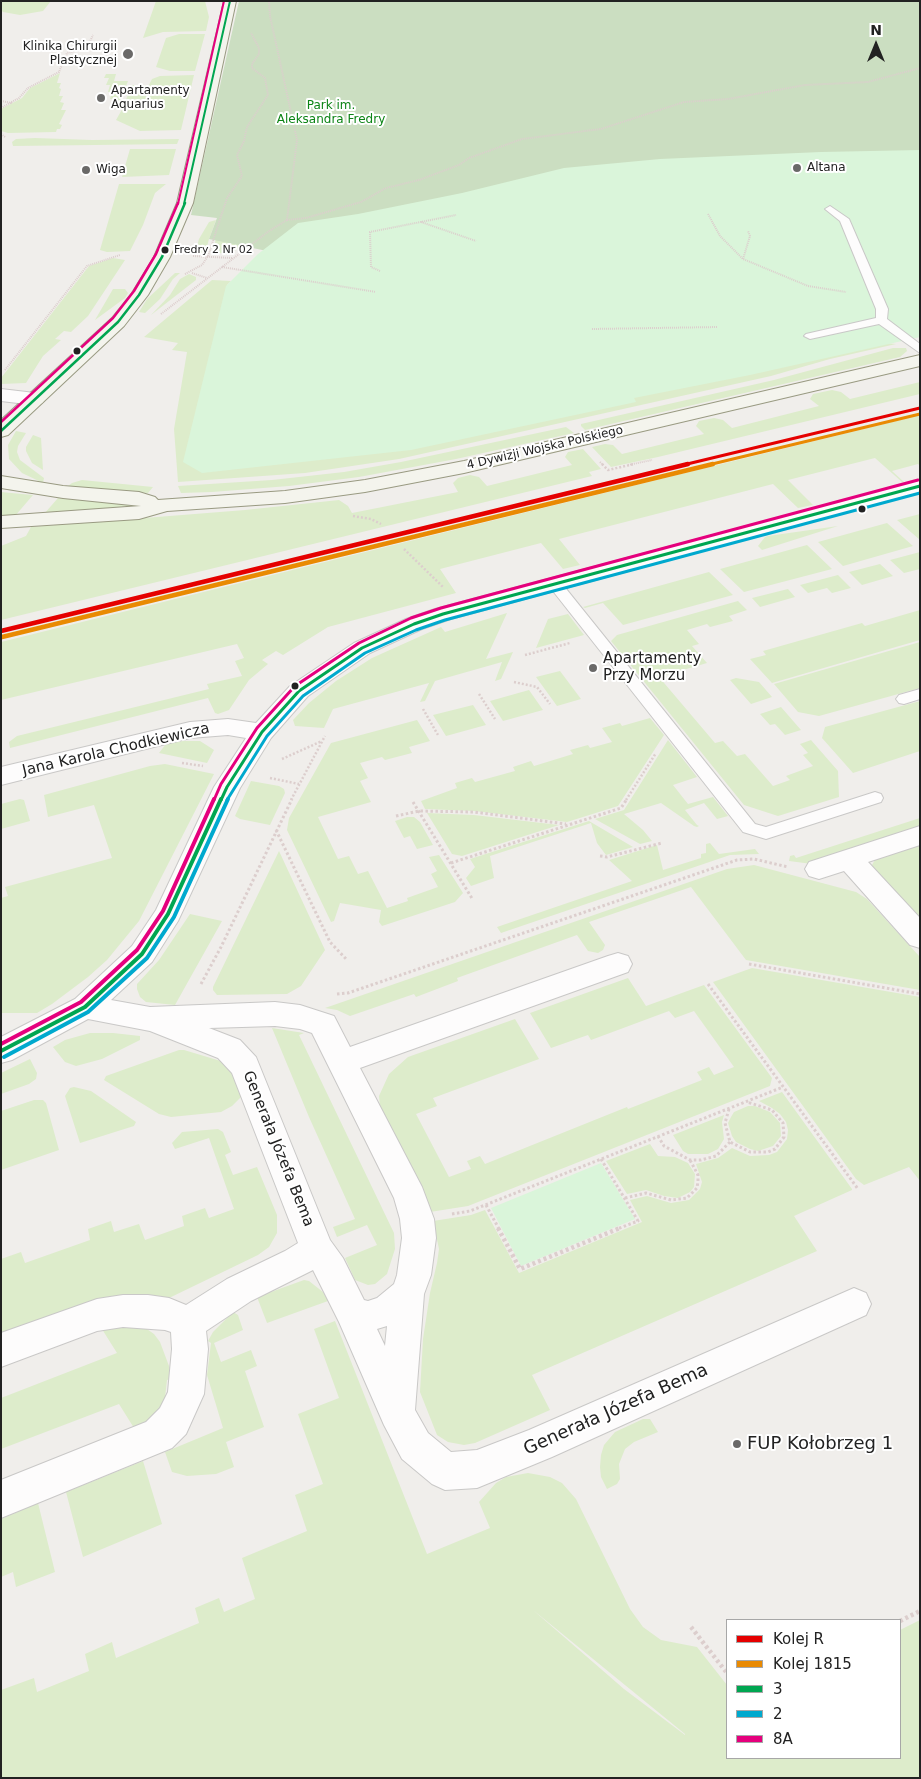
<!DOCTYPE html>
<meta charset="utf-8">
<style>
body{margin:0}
#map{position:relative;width:921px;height:1779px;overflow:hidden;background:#f0eeeb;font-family:"DejaVu Sans",sans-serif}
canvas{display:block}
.frame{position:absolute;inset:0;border:2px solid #222;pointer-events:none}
.legend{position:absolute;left:726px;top:1619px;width:175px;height:140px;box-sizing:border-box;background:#fff;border:1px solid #a7a7a7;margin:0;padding:6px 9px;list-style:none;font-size:15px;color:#222}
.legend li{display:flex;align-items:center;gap:10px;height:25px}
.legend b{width:25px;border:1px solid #a7a7a7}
.north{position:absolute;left:851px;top:20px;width:50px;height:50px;-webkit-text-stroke:4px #fff;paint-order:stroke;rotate:0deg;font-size:14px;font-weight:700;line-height:20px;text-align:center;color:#222}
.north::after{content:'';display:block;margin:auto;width:18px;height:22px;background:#222;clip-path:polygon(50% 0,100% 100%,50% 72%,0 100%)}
</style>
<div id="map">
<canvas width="921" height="1779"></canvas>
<div class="frame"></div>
<ul class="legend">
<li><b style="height:6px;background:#e50000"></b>Kolej R</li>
<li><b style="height:6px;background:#e98a03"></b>Kolej 1815</li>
<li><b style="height:6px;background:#00a651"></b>3</li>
<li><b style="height:6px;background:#00a9ce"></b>2</li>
<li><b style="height:6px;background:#e5007d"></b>8A</li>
</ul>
<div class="north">N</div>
</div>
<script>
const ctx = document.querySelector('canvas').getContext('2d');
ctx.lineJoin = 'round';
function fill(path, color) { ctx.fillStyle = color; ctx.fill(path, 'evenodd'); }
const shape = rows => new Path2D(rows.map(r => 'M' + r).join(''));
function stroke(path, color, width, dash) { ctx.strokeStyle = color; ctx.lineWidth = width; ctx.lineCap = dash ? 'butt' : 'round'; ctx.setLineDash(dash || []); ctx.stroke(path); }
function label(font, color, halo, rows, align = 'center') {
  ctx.font = font + ' "DejaVu Sans",sans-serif'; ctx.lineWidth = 4; ctx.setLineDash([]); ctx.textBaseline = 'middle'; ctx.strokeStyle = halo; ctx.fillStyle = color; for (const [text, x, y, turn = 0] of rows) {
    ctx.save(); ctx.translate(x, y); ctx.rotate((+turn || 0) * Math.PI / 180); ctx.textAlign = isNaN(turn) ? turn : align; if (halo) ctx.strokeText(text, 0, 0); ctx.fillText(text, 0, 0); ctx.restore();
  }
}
const grass = shape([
 [1,1,51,1,43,11,20,15,3,12,1,10],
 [156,1,205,1,209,17,206,31,163,32,143,38],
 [179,34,205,34,195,71,170,71,156,67,166,38],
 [60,73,57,83,61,83,59,88,61,89,59,96,63,96,60,102,64,103,61,110,66,110,59,124,62,125,60,129,57,129,56,132,8,133,1,131,1,109,22,98,30,88],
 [106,74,116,74,114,81,128,81,117,109,111,106,114,99,110,99,112,92,108,92,110,85,106,85,109,78,104,78],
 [194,75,181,130,140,131,116,120,124,106,131,85,149,85,152,79,160,76],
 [16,139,35,138,92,140,179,139,177,144,13,146,12,142],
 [130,149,176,149,169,175,122,177],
 [119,184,166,184,155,193,143,225,130,251,107,252,100,250],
 [216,220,209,239,205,254,196,253,195,252,199,239,209,222],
 [259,233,233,252,212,254,216,239],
 [113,258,125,260,88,316,71,332,64,331,55,339,61,340,43,356,26,383,1,384,1,378,89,266],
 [175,273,180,273,173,279,160,299,145,313,139,312,147,299],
 [189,274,196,277,196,280,151,315,170,295,180,279],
 [212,280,231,281,227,285,896,344,830,359,771,376,399,459,305,473,178,482,174,429,187,352,172,350,178,343,144,337],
 [113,289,125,289,128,293,125,298,95,320],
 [893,348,906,348,907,351,900,357,585,430,581,426,581,424,774,380],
 [920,382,920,394,658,457,611,467,592,447,605,444,613,445,622,454,704,434,696,426,699,421,714,418,723,420,732,428,819,406,810,399,813,394,832,390,841,392,850,399],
 [920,415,920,466,918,464,892,471,904,482,902,482,875,458,788,480,813,505,798,508,773,484,559,539,580,565,563,569,541,543,440,569,456,593,328,627,283,655,276,651,262,660,268,664,249,680,229,710,218,714,215,713,208,698,10,748,9,742,17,736,209,689,207,684,242,676,235,661,244,658,237,644,1,700,1,642],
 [566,427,574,433,456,459,359,477,289,486,212,492,181,493,178,486,272,480,344,472,401,462],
 [16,431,26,433,18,446,17,452,20,460,44,478,43,483,22,473,9,459,8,445],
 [33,435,41,438,43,470,32,463,26,451,26,447],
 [583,449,601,469,589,472,592,476,1,620,1,546,26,536,31,527,245,510,339,500,348,506,352,513,458,492,453,483,458,478,470,475,479,477,487,486,572,465,565,457,568,452],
 [82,480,153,487,148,493,68,486,72,483],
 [1,492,33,495,15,516,1,515],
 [58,498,139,505,140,505,44,514],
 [920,514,920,540,897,520],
 [887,523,913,546,843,566,818,542],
 [838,526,762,550,758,546,765,537,768,536],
 [807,545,832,569,744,592,720,569],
 [920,552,920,569,904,573,890,560],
 [880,564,893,576,862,585,849,572],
 [709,572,733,595,623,625,603,603,585,608,583,607],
 [838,575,851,588,832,593,827,588,808,593,800,585],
 [788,589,795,597,760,607,752,598],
 [738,601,747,610,729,616,733,621,710,627,707,624,687,630,699,644,692,646,707,663,659,677,715,743,723,741,737,756,745,754,773,786,790,780,786,776,813,766,803,755,808,753,800,744,811,740,838,771,839,797,778,816,744,805,611,641,617,635],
 [920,610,920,640,772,683,750,659,766,655,763,651,862,623,865,626],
 [507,613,486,659,513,652,501,679,495,681,502,662,435,681,425,701,420,702,429,683,333,709,324,728,295,726,293,720,309,703,336,681,372,658,441,627,445,632],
 [568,614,584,635,536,648,548,619],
 [920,642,920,688,819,716,798,712,774,684],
 [560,671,581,699,557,706,536,677],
 [736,678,759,682,772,697,751,704,730,680],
 [529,690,543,710,503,721,490,701],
 [920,701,920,751,853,773,822,738,825,727],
 [473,705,486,725,446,736,433,715],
 [781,707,801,730,785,735,775,724,770,725,760,714],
 [650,718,664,735,618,806,567,822,474,811,425,809,421,801,457,788,455,783,472,778,475,782,515,771,513,767,531,761,534,766,573,754,570,750,588,745,590,748,612,742,602,728,620,723,622,726],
 [417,720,430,741,409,747,412,753,385,760,382,757,360,763,368,778,360,781,371,802,318,817,338,859,349,856,358,874,368,871,387,908,408,901,407,898,438,887,431,874,437,871,429,857,439,855,463,893,455,902,382,926,379,922,381,910,340,903,334,921,331,922,287,830,289,818,331,743],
 [668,740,697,777,673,785,688,804,713,797,728,816,717,819,704,803,685,810,697,825,699,826,697,827,694,826,661,803,624,814,643,830,652,841,640,844,595,819,624,810],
 [183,741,200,741,211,748,214,750,207,763,159,753,166,744],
 [165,764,214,774,139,921,107,960,88,977,52,1004,37,1013,1,1013,1,898,8,896,5,887,112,858,94,805,48,817,44,795,150,766],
 [251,781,279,786,284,789,285,793,270,825,240,819,235,816],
 [20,799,24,800,30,821,1,829,1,804],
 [427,813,474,815,559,825,462,856,452,854],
 [407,817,414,817,420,822,433,845,417,849,410,836,404,838,395,821],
 [920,818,920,828,812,864,789,861,790,856,794,855,796,858],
 [589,821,633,847,606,855,597,843,591,823,490,856,494,878,471,886,466,878,475,867,470,859],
 [710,843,719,854,755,849,759,854,730,855,501,933,497,927,632,881,609,860,657,845,663,870,701,858,701,854,706,853,706,844],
 [920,843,920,921,873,869,872,865,876,858],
 [279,851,325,950,301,986,287,994,217,995,213,990,213,987],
 [754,865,856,892,867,899,920,957,920,990,746,960,691,887,589,922,605,945,603,950,598,953,588,951,577,935,457,978,458,981,416,997,414,994,350,1016,337,1010,325,1008,727,869],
 [190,914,222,921,175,1005,146,1002,140,997,137,989,137,984,159,960],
 [752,968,920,997,920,1181,909,1167,864,1185,856,1179,713,982],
 [628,978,646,1006,704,985,772,1078,770,1086,468,1206,430,1212,380,1107,379,1096,389,1074,408,1057,515,1019,539,1059,433,1098,437,1106,416,1114,449,1177,471,1169,467,1161,480,1156,485,1164,627,1107,628,1109,702,1080,697,1072,709,1067,714,1075,734,1067,694,1011,675,1018,669,1011,591,1040,588,1035,551,1048,530,1013],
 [272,1028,304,1033,299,1035,394,1233,395,1249,387,1274,375,1284,368,1285,355,1280,345,1258,377,1245,367,1225,337,1237,333,1227,355,1219,309,1117],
 [90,1033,113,1033,140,1036,140,1040,102,1059,76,1066,65,1062,53,1047,65,1040],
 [179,1050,184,1050,224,1062,230,1066,244,1094,232,1106,221,1112,171,1117,159,1114,104,1080,106,1076],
 [30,1059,37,1073,36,1079,29,1084,1,1094,1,1073],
 [74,1087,91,1091,136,1122,134,1126,80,1143,65,1096,70,1088],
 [782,1092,852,1189,852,1190,794,1216,817,1251,532,1375,550,1410,475,1443,464,1445,448,1442,437,1435,420,1392,423,1339,430,1293,437,1263,439,1249,433,1221,471,1215,485,1210,519,1273,642,1222,630,1200,647,1196,671,1203,689,1200,700,1189,702,1182,696,1164,718,1158,732,1148,750,1156,769,1155,777,1152,787,1139,788,1130,786,1122,780,1114,772,1108,759,1101],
 [34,1100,43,1100,46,1103,59,1150,1,1170,1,1111],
 [748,1106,755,1106,770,1112,780,1123,781,1136,773,1146,758,1151,750,1149,736,1142,732,1136,728,1123,731,1117,734,1112],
 [724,1115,722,1122,724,1139,718,1149,708,1154,688,1154,683,1151,673,1135],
 [218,1129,223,1132,231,1152,225,1155,233,1175,257,1167,277,1215,277,1233,269,1247,258,1255,167,1299,1,1337,1,1259,21,1252,25,1263,90,1240,88,1229,111,1221,114,1232,139,1224,145,1240,184,1226,182,1216,205,1208,209,1218,234,1209,209,1138,175,1149,172,1143,182,1132],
 [650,1144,658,1156,675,1157,688,1163,695,1174,694,1187,690,1192,678,1198,664,1196,646,1190,627,1194,606,1161],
 [304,1280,309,1281,323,1292,328,1301,267,1323,257,1297],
 [233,1312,238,1315,243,1330,214,1343,221,1362,251,1350,257,1366,245,1371,264,1427,226,1442,234,1467,216,1474,187,1476,172,1472,165,1452,223,1428,207,1375,211,1343,208,1341,213,1332],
 [335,1321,427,1554,490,1528,479,1502,496,1483,506,1477,528,1473,550,1477,562,1483,576,1499,630,1609,643,1627,661,1640,697,1647,727,1685,727,1758,900,1758,900,1630,920,1620,920,1778,1,1778,1,1690,34,1678,37,1692,89,1671,85,1654,112,1642,116,1658,199,1623,195,1608,219,1598,224,1612,255,1599,242,1558,307,1531,295,1495,323,1484,298,1414,339,1398,314,1329],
 [533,1610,685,1734,685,1735,624,1689],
 [100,1326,144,1327,154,1334,160,1342,169,1366,171,1379,167,1380,165,1398,156,1414,143,1424,134,1428,119,1404,1,1449,1,1398,117,1353],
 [643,1419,650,1419,658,1432,634,1442,625,1449,619,1464,620,1479,617,1484,607,1489,601,1477,600,1467,601,1455,604,1445,615,1432],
 [143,1461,162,1524,83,1557,66,1492],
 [38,1503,55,1572,16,1587,13,1572,1,1577,1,1519]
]);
const forest = shape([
 [239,1,920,1,920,152,272,252,209,239,217,218,191,215]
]);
const park = shape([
 [920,150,920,337,750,375,634,398,636,402,411,450,202,473,183,462,226,286,258,254,298,223,358,214,462,193,564,168,660,159,821,152],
 [601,1163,635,1219,521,1266,491,1208]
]);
const pathFar3 = shape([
 [1,101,12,103],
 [1,108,19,98,28,88,59,72,67,53,87,48,93,35],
 [1,134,5,137],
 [708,214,720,236,743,259,808,286,846,292],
 [287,220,306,218,361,202,386,188,419,180,459,165,469,158,522,139,601,129,684,102,728,99,805,85,868,82,920,68],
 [421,222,476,241],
 [193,256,232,258],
 [743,259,750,236,748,231],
 [222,267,376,292],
 [380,271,371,267,370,232,456,215],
 [192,273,207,278],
 [185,274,202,265,208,256,227,198,242,176,237,155,244,141,247,127,268,95,265,78,252,68,252,64,259,54,259,48,251,33],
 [161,314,269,231,287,220,297,140,270,16,269,1],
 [592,329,718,327],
 [5,370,87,266,120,255],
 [600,462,603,465],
 [628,465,652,460]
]);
const pathFar2 = shape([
 [602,464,608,470,634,464],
 [353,516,371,519,381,524],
 [404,549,443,587],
 [525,655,570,643],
 [514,682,537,687,550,704],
 [479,694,495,719],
 [423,709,438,735],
 [282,759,322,741],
 [182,763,203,766],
 [270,778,299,784],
 [291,800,325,736],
 [626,800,656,753]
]);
const pathFar1 = shape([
 [413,802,473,900],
 [396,816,419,811,474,812,566,824],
 [276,830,330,942,347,960],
 [600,856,607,857,662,843],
 [451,863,621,808,627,799],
 [749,964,920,994],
 [201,984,221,947,292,799],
 [708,984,858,1189],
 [337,994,348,993,737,860,754,859,788,867],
 [729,1109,725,1123,730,1142,750,1152,768,1152,775,1149,784,1137,783,1123,772,1110,747,1102],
 [658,1136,664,1146,690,1160,701,1160,716,1156,730,1142],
 [601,1159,638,1221,617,1229],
 [625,1198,646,1193,671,1200,687,1198,697,1188,698,1181,698,1175,690,1160],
 [486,1205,499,1229],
 [452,1214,470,1211,783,1087]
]);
const path = shape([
 [498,1228,520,1269,620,1228],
 [900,1621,920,1611],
 [691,1627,727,1673]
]);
const lane = shape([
 [830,206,849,219,888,309,887,319,920,344,920,353,879,324,810,339,804,336,806,334,876,318,876,309,840,221,825,209,830,206],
 [554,579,559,580,755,824,766,827,875,792,881,794,883,798,881,802,766,839,743,832,549,586,547,583,549,580,554,579],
 [920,689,920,699,904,704,899,703,896,699,899,695,920,689]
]);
const street = shape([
 [1,389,35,393,42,395,45,399,42,403,35,405,1,401,1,389],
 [920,480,920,492,451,619,422,629,370,653,308,696,271,738,240,788,178,921,152,962,111,1000,150,1007,275,1002,300,1005,334,1016,350,1047,608,956,618,953,628,956,632,964,628,972,360,1068,422,1187,434,1219,436,1238,431,1275,424,1294,415,1410,428,1433,451,1452,477,1450,529,1430,854,1288,866,1293,871,1304,866,1315,552,1457,477,1488,445,1490,432,1484,402,1459,384,1425,339,1322,313,1270,251,1301,206,1331,208,1349,204,1394,186,1434,172,1448,1,1518,1,1480,146,1422,160,1408,168,1392,172,1349,171,1332,165,1330,123,1327,97,1331,1,1367,1,1333,97,1299,123,1295,148,1295,169,1298,186,1305,227,1279,285,1251,298,1243,232,1073,218,1058,150,1031,88,1019,12,1060,1,1063,1,1037,75,999,132,946,156,910,214,787,246,738,228,735,190,738,1,785,1,767,190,722,228,719,256,723,290,686,354,643,406,619,435,609,920,480],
 [275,1026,300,1029,312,1033,394,1198,400,1219,402,1238,397,1275,394,1284,377,1298,368,1301,364,1300,343,1258,330,1240,256,1057,240,1040,209,1028,275,1026],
 [387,1326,385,1346,377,1329,387,1326],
 [920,826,920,845,868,862,920,918,920,948,910,945,844,871,819,879,809,876,805,869,809,862,920,826]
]);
const secondary = shape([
 [224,1,236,1,193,203,170,257,148,295,124,326,8,435,1,437,1,420,112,318,132,293,154,257,177,203,224,1],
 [920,355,920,366,464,473,365,492,285,503,167,511,139,519,1,528,1,516,141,506,63,498,1,488,1,476,63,486,139,492,155,497,158,500,285,491,365,480,464,461,920,355]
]);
const bus1Far3 = shape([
 [184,204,230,1]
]);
const bus1Far2 = shape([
 [1,431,118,322,139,295,162,257,185,203]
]);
const bus1Far1 = shape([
 [221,800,227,787,262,732,299,691,362,648,414,624,443,614,920,486]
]);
const bus1 = shape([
 [1,1051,85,1007,142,954,168,914,221,799]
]);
const bus2Far1 = shape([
 [227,800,267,736,303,696,365,653,416,630,445,620,920,493]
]);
const bus2 = shape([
 [4,1057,88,1012,147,958,174,917,228,799]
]);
const bus3Far3 = shape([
 [178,204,224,1]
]);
const bus3Far2 = shape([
 [1,422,113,318,134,291,156,254,178,203]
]);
const bus3Far1 = shape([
 [214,800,221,784,257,728,295,686,359,643,411,618,441,608,918,480]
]);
const bus3 = shape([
 [1,1044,81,1002,137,950,163,911,214,799]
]);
const rail1Far1 = shape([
 [683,465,920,408]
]);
const rail1 = shape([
 [1,631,688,464]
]);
const rail2Far1 = shape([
 [708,465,920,414]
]);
const rail2 = shape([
 [2,637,713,464]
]);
const markers = [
 [128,54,6,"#6a6968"],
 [101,98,5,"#6a6968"],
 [797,168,5,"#6a6968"],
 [86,170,5,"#6a6968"],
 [165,250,4.5,"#222"],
 [77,351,4.5,"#222"],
 [862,509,4.5,"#222"],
 [593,668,5,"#6a6968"],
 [295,686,4.5,"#222"],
 [737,1444,5,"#6a6968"]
];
const farBusnames = [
 ["Fredry 2 Nr 02",174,250]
];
const farPoinames = [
 ["Klinika Chirurgii",117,47,"right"],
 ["Plastycznej",117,61,"right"],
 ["Apartamenty",111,91],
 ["Aquarius",111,105],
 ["Altana",807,168],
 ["Wiga",96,170]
];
const farParknames = [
 ["Park im.",331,106],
 ["Aleksandra Fredry",331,120]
];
const farStreetnames = [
 ["4 Dywizji Wojska Polskiego",545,448,-13]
];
const poiNames = [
 ["Apartamenty",603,659],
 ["Przy Morzu",603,676]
];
const streetNames = [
 ["Jana Karola Chodkiewicza",116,750,-13],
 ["Generała Józefa Bema",278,1149,68]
];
const nearStreetnames = [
 ["Generała Józefa Bema",616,1410,-24]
];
const nearPoinames = [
 ["FUP Kołobrzeg 1",747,1444]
];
fill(grass, '#ddeccb');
fill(forest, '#cbdec1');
fill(park, '#daf5da');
stroke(lane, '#c9c8c7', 2);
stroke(street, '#c9c8c7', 2);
stroke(secondary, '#999a82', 2);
stroke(pathFar3, '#dccecd', 2, [1, 1]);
stroke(pathFar2, '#dccecd', 2.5, [2, 2]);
stroke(pathFar1, '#dccecd', 3, [2.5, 2.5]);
stroke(path, '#dccecd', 4.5, [3, 3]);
fill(lane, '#fdfcfc');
fill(street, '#fdfcfc');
fill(secondary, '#f4f4ed');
stroke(bus1Far3, '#00a651', 2);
stroke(bus1Far2, '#00a651', 2.5);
stroke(bus1Far1, '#00a651', 3);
stroke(bus1, '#00a651', 4);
stroke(bus2Far1, '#00a9ce', 3);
stroke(bus2, '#00a9ce', 4);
stroke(bus3Far3, '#e5007d', 2);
stroke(bus3Far2, '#e5007d', 2.5);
stroke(bus3Far1, '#e5007d', 3);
stroke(bus3, '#e5007d', 4);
stroke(rail1Far1, '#e50000', 3);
stroke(rail1, '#e50000', 4.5);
stroke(rail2Far1, '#e98a03', 3);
stroke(rail2, '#e98a03', 4.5);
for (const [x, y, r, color] of markers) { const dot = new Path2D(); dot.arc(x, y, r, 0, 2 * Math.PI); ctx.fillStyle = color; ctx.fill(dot); stroke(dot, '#fff', 2); }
label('11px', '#222', '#fff', farBusnames, 'left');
label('12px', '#222', '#fff', farPoinames, 'left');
label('12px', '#0c8416', '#fff', farParknames);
label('12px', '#222', '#fff', farStreetnames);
label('15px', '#222', '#fff', poiNames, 'left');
label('15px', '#222', '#fff', streetNames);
label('18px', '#222', '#fff', nearStreetnames);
label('18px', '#222', '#fff', nearPoinames, 'left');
</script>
